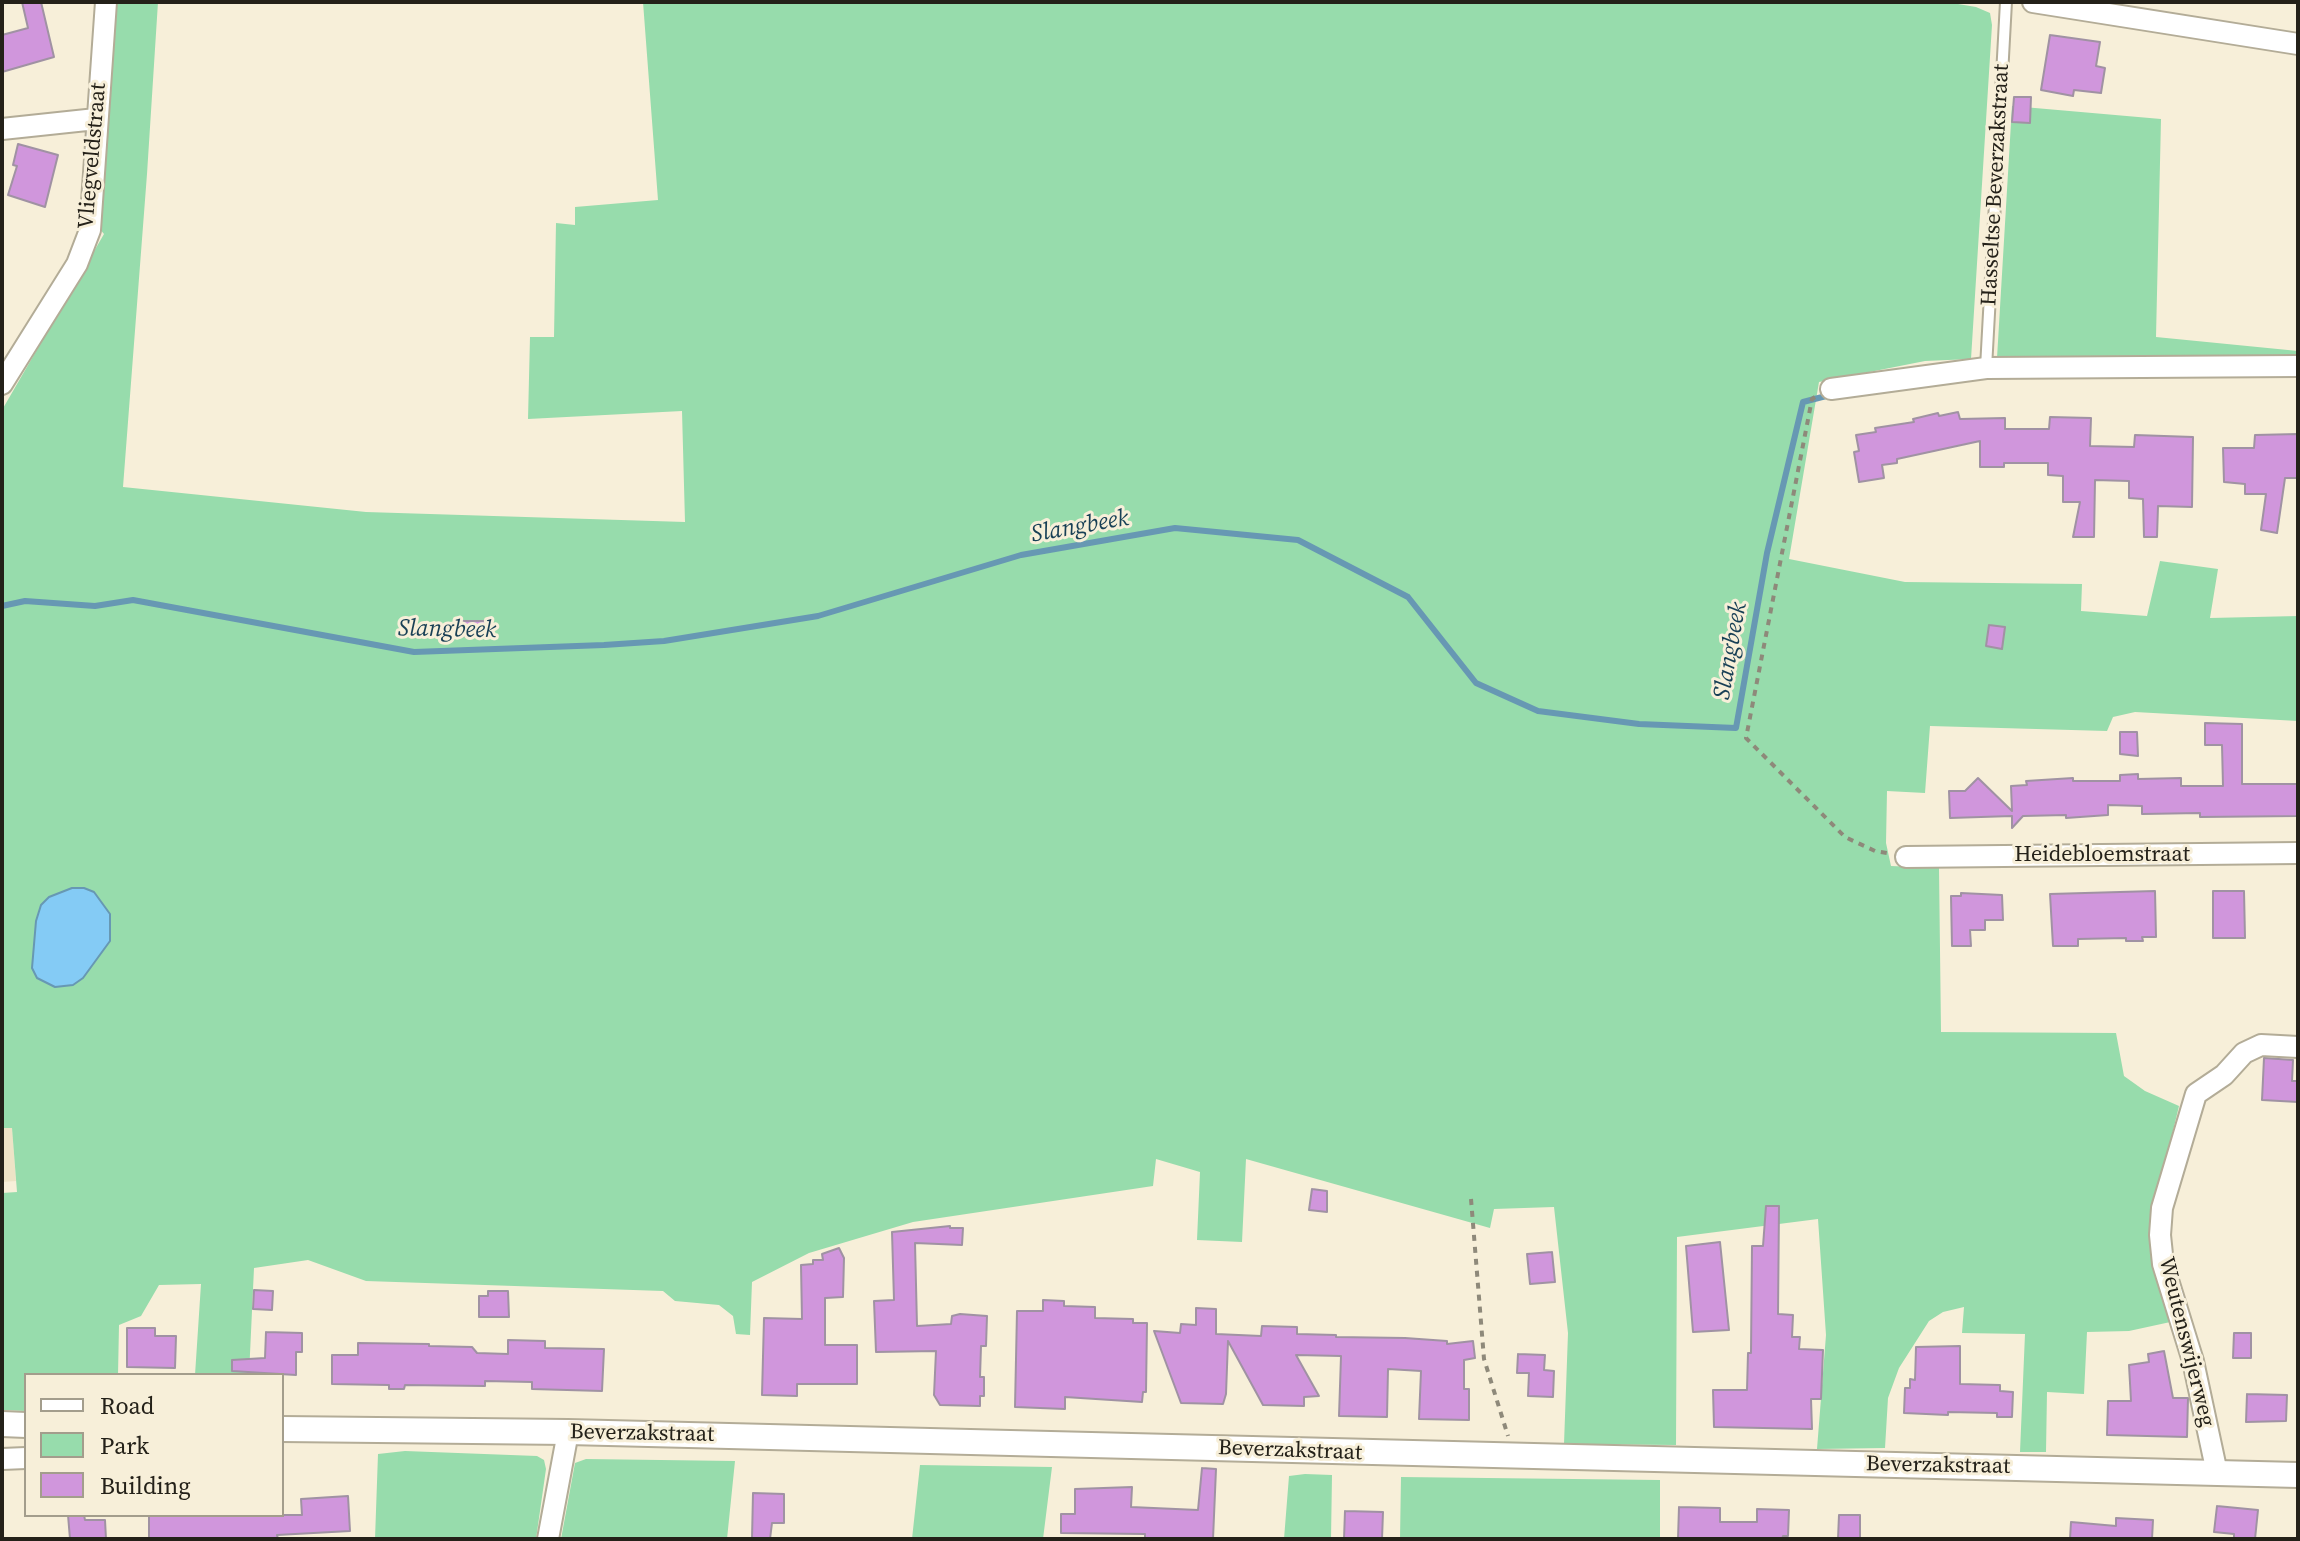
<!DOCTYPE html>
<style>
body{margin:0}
#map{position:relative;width:2300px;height:1541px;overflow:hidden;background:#f7efd9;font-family:"Source Serif 4",serif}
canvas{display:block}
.frame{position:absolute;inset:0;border:4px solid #242119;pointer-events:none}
.legend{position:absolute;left:24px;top:1373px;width:260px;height:144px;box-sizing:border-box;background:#f7efd9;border:2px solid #a39d8c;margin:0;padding:10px 14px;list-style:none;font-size:24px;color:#242119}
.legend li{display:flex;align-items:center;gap:16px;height:40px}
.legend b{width:40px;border:2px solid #a39d8c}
</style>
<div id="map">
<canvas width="2300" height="1541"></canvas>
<div class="frame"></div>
<ul class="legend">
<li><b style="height:10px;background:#fff"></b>Road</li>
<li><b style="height:22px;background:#97dcac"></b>Park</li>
<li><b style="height:22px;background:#d096dc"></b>Building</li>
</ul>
</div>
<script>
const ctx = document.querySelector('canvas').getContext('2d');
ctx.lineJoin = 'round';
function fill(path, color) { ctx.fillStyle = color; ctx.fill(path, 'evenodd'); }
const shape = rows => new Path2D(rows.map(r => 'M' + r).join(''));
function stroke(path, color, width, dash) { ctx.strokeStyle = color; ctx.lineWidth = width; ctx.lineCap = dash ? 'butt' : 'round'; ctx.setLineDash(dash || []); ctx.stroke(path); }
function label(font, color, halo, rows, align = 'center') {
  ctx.font = font + ' "Source Serif 4",serif'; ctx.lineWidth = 6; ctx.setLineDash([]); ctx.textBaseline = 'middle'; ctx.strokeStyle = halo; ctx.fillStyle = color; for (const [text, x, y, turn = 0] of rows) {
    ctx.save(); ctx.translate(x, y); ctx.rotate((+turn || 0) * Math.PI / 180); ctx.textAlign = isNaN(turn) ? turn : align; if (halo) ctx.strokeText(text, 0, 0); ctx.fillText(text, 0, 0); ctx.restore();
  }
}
const built = shape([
 [12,1127,16,1181,2,1182,2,1128]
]);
const green = shape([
 [114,2,158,2,147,174,123,487,366,512,685,522,682,411,528,419,530,337,554,337,556,223,575,225,575,207,658,200,643,2,1946,2,1976,7,1990,13,1992,25,1971,359,1925,361,1819,382,1789,559,1905,582,2082,584,2081,611,2147,616,2160,561,2218,569,2210,618,2298,616,2298,721,2135,712,2113,717,2107,731,1930,726,1925,793,1887,791,1886,843,1891,866,1939,868,1941,1032,2116,1033,2124,1076,2145,1091,2179,1106,2161,1181,2175,1321,2129,1331,2087,1332,2084,1394,2047,1392,2046,1452,2020,1452,2025,1334,1962,1333,1964,1307,1943,1312,1929,1321,1899,1368,1888,1398,1885,1448,1817,1449,1826,1335,1818,1219,1677,1237,1676,1445,1564,1444,1568,1333,1554,1207,1494,1209,1490,1228,1246,1159,1242,1242,1197,1240,1200,1172,1156,1159,1153,1186,913,1222,809,1253,752,1282,750,1335,736,1334,733,1316,719,1305,675,1301,663,1291,366,1281,308,1260,254,1268,249,1375,195,1375,201,1284,159,1285,141,1316,119,1325,118,1375,26,1375,26,1411,2,1410,2,1193,17,1192,12,1128,2,1128,2,410,104,234,99,228],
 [2012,106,2161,119,2156,337,2298,351,2298,360,1997,358],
 [405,1451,537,1456,544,1460,546,1469,536,1539,375,1539,378,1454],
 [586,1459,735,1461,727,1539,561,1539,575,1463],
 [920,1465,1052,1467,1043,1539,912,1539],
 [1305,1474,1332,1475,1331,1539,1284,1539,1289,1476],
 [1401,1477,1660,1480,1660,1539,1400,1539]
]);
const water = shape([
 [72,888,84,888,94,892,110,914,110,941,83,978,73,985,55,987,37,978,32,968,36,921,41,905,49,897,72,888]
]);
const stream = shape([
 [2,606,25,601,95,606,133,600,414,652,604,645,664,641,818,616,1021,555,1175,528,1298,540,1408,597,1476,683,1538,711,1639,724,1736,728,1767,553,1803,402,1830,395]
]);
const building = shape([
 [22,2,41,2,54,57,2,72,2,35,28,28,22,2],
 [2050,35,2100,42,2096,66,2105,68,2101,93,2074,90,2073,96,2041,90,2050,35],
 [2014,97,2031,97,2030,123,2012,122,2014,97],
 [18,144,58,155,45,207,8,195,17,166,13,165,18,144],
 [1958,412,1960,419,2005,418,2005,429,2049,429,2050,417,2091,418,2090,446,2134,447,2135,435,2193,437,2192,507,2158,506,2157,537,2144,537,2143,499,2129,498,2129,481,2095,480,2094,537,2073,537,2080,502,2063,502,2063,476,2048,475,2048,463,2004,463,2004,467,1980,467,1980,441,1897,459,1897,463,1882,465,1884,478,1859,482,1854,452,1859,451,1856,435,1876,432,1875,428,1914,422,1913,419,1938,413,1939,416,1958,412],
 [2298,434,2298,478,2285,478,2277,533,2261,530,2266,494,2245,494,2245,484,2224,482,2223,448,2254,448,2255,435,2298,434],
 [459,621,491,621,491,637,458,636,459,621],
 [1989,625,2005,627,2002,649,1986,646,1989,625],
 [2205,723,2242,724,2242,784,2298,784,2298,816,2200,817,2200,813,2142,814,2142,806,2108,805,2108,815,2066,818,2066,815,2023,816,2012,828,2012,816,1950,818,1949,791,1965,791,1978,778,2012,811,2011,786,2027,785,2026,781,2073,778,2073,781,2120,781,2120,775,2138,774,2138,779,2181,778,2181,786,2223,786,2222,745,2205,745,2205,723],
 [2120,732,2137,732,2138,756,2120,754,2120,732],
 [2155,891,2156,937,2142,937,2143,941,2126,941,2126,938,2078,939,2078,946,2053,946,2050,894,2155,891],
 [2213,891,2244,891,2245,938,2213,938,2213,891],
 [1961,893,2002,895,2003,920,1985,920,1985,930,1970,930,1971,946,1952,946,1951,896,1961,896,1961,893],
 [2264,1058,2293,1060,2292,1081,2298,1081,2298,1102,2262,1100,2264,1058],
 [1312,1189,1327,1191,1327,1212,1309,1210,1312,1189],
 [1766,1206,1779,1206,1778,1314,1793,1315,1792,1337,1800,1337,1799,1349,1823,1350,1821,1399,1811,1399,1812,1429,1714,1427,1713,1390,1747,1390,1748,1353,1751,1353,1752,1246,1763,1246,1766,1206],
 [950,1226,950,1228,963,1228,962,1245,915,1243,917,1326,951,1324,952,1316,960,1314,987,1316,986,1346,981,1346,980,1377,984,1377,984,1396,980,1396,980,1406,940,1405,934,1395,936,1351,876,1352,874,1301,894,1300,892,1232,950,1226],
 [1720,1242,1729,1330,1693,1332,1686,1246,1720,1242],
 [839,1248,844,1258,843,1297,825,1298,825,1345,857,1345,857,1384,797,1384,797,1396,762,1395,764,1318,802,1319,801,1265,813,1264,813,1260,823,1260,822,1254,839,1248],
 [1552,1252,1555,1282,1530,1284,1527,1254,1552,1252],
 [254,1290,273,1291,272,1310,253,1309,254,1290],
 [488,1291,508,1291,509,1317,479,1317,479,1296,488,1296,488,1291],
 [1043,1300,1064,1301,1064,1306,1095,1307,1095,1318,1133,1319,1133,1323,1147,1323,1146,1392,1143,1392,1142,1402,1065,1397,1065,1409,1015,1407,1017,1311,1043,1311,1043,1300],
 [1196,1308,1216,1309,1216,1334,1261,1336,1262,1326,1297,1327,1297,1334,1336,1335,1336,1337,1405,1338,1447,1341,1447,1344,1473,1341,1475,1358,1464,1360,1464,1389,1469,1389,1469,1420,1419,1419,1421,1371,1388,1369,1387,1417,1339,1416,1341,1356,1296,1355,1319,1396,1304,1397,1304,1406,1263,1405,1228,1341,1226,1394,1223,1404,1181,1403,1154,1331,1180,1333,1181,1324,1196,1325,1196,1308],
 [127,1328,155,1328,155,1336,176,1336,175,1368,127,1367,127,1328],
 [266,1332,302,1333,302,1352,296,1352,296,1375,232,1371,232,1360,265,1358,266,1332],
 [2234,1333,2251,1333,2251,1358,2233,1358,2234,1333],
 [508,1340,545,1341,545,1348,604,1349,602,1391,532,1389,532,1382,485,1381,485,1386,405,1385,404,1389,389,1389,389,1385,332,1384,332,1355,358,1355,358,1343,429,1344,429,1346,472,1347,477,1353,508,1354,508,1340],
 [1960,1346,1960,1384,2000,1385,2000,1391,2013,1392,2012,1417,1997,1417,1997,1413,1948,1412,1948,1415,1904,1413,1905,1388,1910,1388,1910,1379,1915,1380,1916,1347,1960,1346],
 [2164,1351,2173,1398,2188,1398,2187,1437,2107,1435,2108,1401,2131,1401,2129,1365,2149,1362,2148,1354,2164,1351],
 [1518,1354,1545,1355,1544,1370,1554,1371,1553,1397,1528,1396,1529,1373,1517,1373,1518,1354],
 [2247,1394,2287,1395,2286,1421,2246,1422,2247,1394],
 [1202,1468,1216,1469,1213,1539,1145,1539,1145,1534,1061,1533,1061,1514,1075,1514,1075,1489,1132,1487,1131,1507,1198,1510,1202,1468],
 [753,1493,784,1494,784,1523,772,1523,770,1539,752,1539,753,1493],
 [348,1496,350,1531,277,1535,278,1539,149,1539,149,1515,302,1515,301,1499,348,1496],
 [2217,1506,2258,1510,2255,1539,2234,1539,2234,1534,2214,1532,2217,1506],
 [1679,1507,1720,1508,1720,1522,1757,1522,1757,1509,1789,1510,1788,1536,1783,1536,1782,1539,1678,1539,1679,1507],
 [1345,1511,1383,1512,1382,1539,1344,1539,1345,1511],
 [68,1515,84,1515,85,1520,105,1520,106,1539,70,1539,68,1515],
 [1839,1515,1860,1515,1860,1539,1838,1539,1839,1515],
 [2116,1518,2153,1520,2152,1539,2070,1539,2071,1522,2116,1526,2116,1518]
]);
const path = shape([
 [1815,397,1812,399,1746,738,1845,837,1875,851,1887,853],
 [1471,1199,1484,1359,1508,1436]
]);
const service = shape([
 [1986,368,2006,2]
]);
const minor = shape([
 [2033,2,2298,44],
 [2,129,96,119],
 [2,384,77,264,90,230,106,2],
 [1831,389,1986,368,2298,366],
 [1906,857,2298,853],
 [2,1459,26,1458],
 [2217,1473,2193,1361,2163,1264,2160,1235,2162,1208,2196,1094,2224,1075,2244,1053,2261,1045,2298,1047],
 [548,1539,568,1432]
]);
const tertiary = shape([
 [2,1424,26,1425],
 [282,1429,568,1432,2298,1475]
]);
const streetNames = [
 ["Vliegveldstraat",93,156,-85],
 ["Hasseltse Beverzakstraat",1996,185,-87],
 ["Heidebloemstraat",2102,855],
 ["Weutenswijerweg",2186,1342,76],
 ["Beverzakstraat",642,1434,1],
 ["Beverzakstraat",1290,1451,2],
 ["Beverzakstraat",1938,1466,1]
];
const waterNames = [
 ["Slangbeek",1080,527,-10],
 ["Slangbeek",447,630,1],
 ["Slangbeek",1731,651,-80]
];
fill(built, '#ede3c6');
fill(green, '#97dcac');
fill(water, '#84cbf5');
stroke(water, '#6798b3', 2);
stroke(stream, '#6798b3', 6);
fill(building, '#d096dc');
stroke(building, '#a092a3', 2);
stroke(service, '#b3ac97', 14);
stroke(minor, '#b3ac97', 24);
stroke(tertiary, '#b3ac97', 28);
stroke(path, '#8e897a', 4, [6, 6]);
stroke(service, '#fff', 10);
stroke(minor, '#fff', 20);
stroke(tertiary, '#fff', 24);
label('22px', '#242119', '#f7efd9', streetNames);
label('italic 24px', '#173f55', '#f7efd9', waterNames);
</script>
